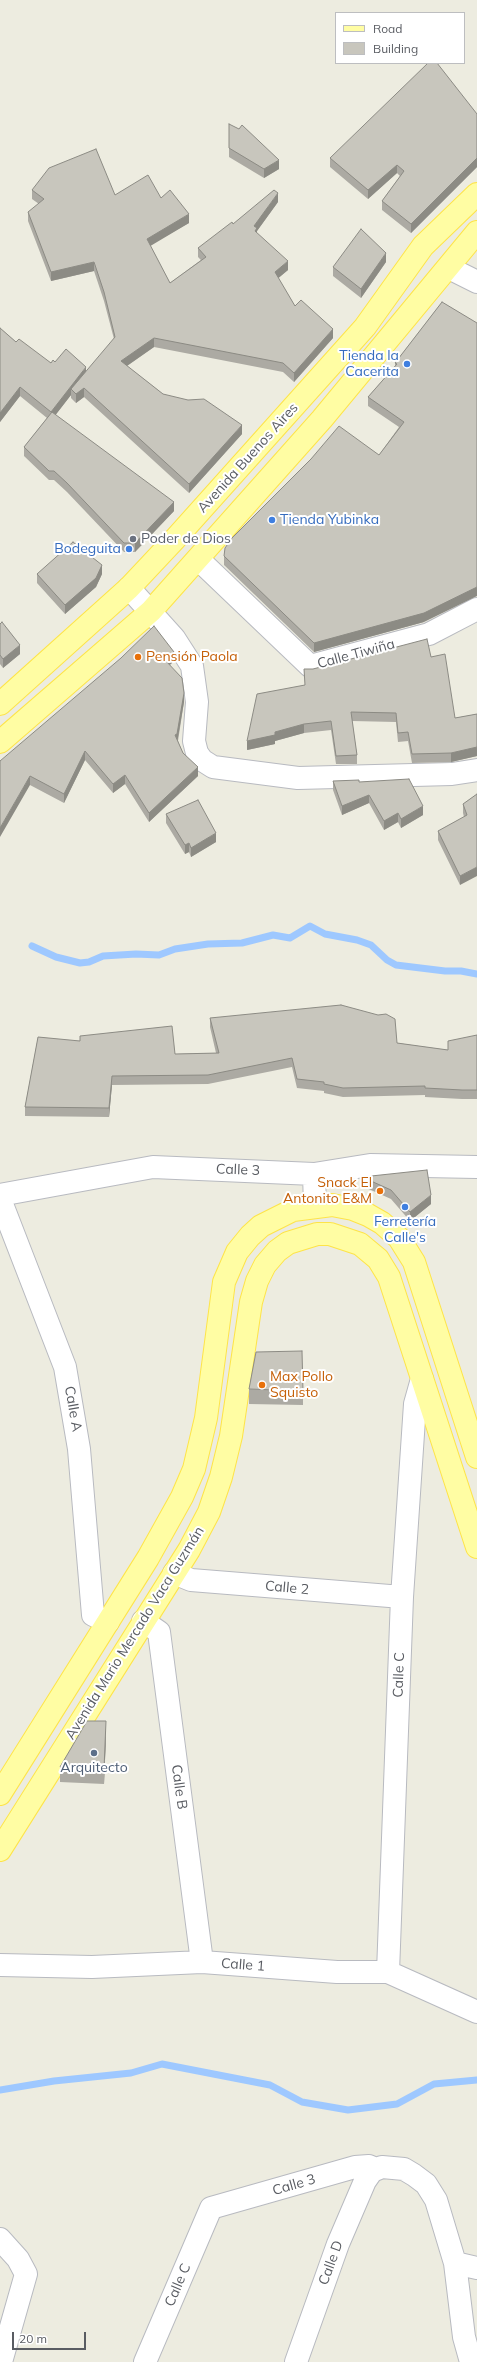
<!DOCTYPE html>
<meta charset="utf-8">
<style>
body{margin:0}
#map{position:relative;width:477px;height:2362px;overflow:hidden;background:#edece0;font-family:Mulish,sans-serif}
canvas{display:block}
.legend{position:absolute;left:335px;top:12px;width:130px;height:52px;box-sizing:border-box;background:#fff;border:1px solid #bdbec0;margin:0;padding:5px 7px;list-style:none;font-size:12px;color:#595c62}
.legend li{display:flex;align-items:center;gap:8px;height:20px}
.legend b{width:20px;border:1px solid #bdbec0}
.scale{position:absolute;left:12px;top:2332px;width:74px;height:18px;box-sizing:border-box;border:2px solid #595c62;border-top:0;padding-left:5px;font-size:12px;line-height:14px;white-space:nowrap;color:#595c62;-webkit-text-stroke:3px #fff;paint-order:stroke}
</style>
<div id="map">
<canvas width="477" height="2362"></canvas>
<ul class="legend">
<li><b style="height:5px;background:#fffda3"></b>Road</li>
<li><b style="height:11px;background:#c8c6bd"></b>Building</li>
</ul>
<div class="scale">20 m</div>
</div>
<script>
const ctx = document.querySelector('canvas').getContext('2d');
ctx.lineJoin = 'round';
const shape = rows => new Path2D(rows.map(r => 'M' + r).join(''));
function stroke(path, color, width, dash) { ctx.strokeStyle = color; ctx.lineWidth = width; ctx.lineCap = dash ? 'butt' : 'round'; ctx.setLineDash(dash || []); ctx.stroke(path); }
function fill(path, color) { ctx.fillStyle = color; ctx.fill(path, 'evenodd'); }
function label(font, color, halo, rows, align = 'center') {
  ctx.font = font + ' Mulish,sans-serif'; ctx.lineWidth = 4; ctx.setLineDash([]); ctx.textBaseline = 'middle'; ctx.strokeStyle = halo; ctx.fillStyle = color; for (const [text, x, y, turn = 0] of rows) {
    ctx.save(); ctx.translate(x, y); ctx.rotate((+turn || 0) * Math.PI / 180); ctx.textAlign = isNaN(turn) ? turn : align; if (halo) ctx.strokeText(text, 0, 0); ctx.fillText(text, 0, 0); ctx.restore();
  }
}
const stream = shape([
 [32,946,56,957,80,963,89,962,103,956,136,954,159,955,175,949,208,944,242,943,273,935,290,938,310,926,325,934,357,940,371,945,387,960,396,965,445,971,461,971,477,974],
 [0,2090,54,2081,131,2073,162,2064,270,2085,302,2102,348,2110,397,2104,434,2084,477,2080]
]);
const minor = shape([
 [449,268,477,282],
 [198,559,310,666,429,634,477,609],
 [129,588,174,638,192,666,197,702,194,741,197,753,202,760,213,767,298,778,452,774,477,770],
 [314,1174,315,1206],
 [0,1195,153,1167,314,1174,370,1165,477,1167],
 [0,1199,65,1367,79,1449,93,1615,108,1622],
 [174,1573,191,1580,402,1597],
 [143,1621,159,1632,202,1962],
 [0,1965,92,1967,202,1962,337,1972,388,1972,477,2012],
 [388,1972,402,1597,415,1404,422,1379],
 [0,2239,18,2259,26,2274,1,2362],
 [455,2263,477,2268],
 [145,2362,211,2208,355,2167,369,2166,376,2169],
 [296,2362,338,2244,365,2181,372,2171,382,2167,404,2169,414,2175,426,2184,436,2200,455,2263,464,2337,471,2362]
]);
const major = shape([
 [0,704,129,588,175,539,365,327,423,246,477,194],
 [0,742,151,611,322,419,477,232],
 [0,1794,148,1558,182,1497,194,1469,206,1418,224,1282,237,1252,250,1236,261,1226,293,1210,332,1205,353,1209,368,1215,382,1223,399,1238,414,1262,477,1457],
 [0,1850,189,1550,209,1512,221,1477,231,1436,251,1302,257,1281,265,1265,277,1251,288,1243,317,1234,330,1234,360,1244,378,1259,389,1277,477,1547]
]);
const wall = shape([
 [229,124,279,169,264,178,229,157],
 [330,158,477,167,411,233,382,210,382,201,400,176,397,173,368,199,330,167],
 [32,190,161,198,189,223,150,245,170,283,201,260,198,257,198,248,233,224,278,202,257,231,257,233,288,270,278,278,295,306,333,338,294,382,283,372,154,347,127,366,163,394,242,434,189,493,84,397,76,403,71,398,71,395,55,415,174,511,135,552,124,552,67,492,54,480,49,480,24,456,24,447,47,418,20,396,0,422,0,328,16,342,51,363,55,362,86,372,114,339,104,301,94,271,51,281,28,221,28,212,39,204,32,199],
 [386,262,361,298,333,276,333,267],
 [442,302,424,622,314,652,224,565,224,556,379,455,399,427,368,406,368,397,395,366,395,363],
 [37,574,102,574,96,587,65,614,37,583],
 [0,624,20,654,3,668,0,664],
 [431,657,455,718,477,714,477,756,451,762,412,763,408,741,398,742,396,722,352,721,357,755,357,764,336,764,331,730,304,733,275,741,275,744,247,750,305,685,304,669,313,669],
 [174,661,170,665,184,702,178,741,183,753,198,776,149,822,125,784,113,793,85,760,64,803,30,785,0,761],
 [333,781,359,782,423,815,401,828,398,822,384,830,369,803,342,815,333,790],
 [477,794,460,885,438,840,438,831,464,817,463,813,463,804],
 [166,814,216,842,191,857,189,852,185,854,166,823],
 [210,1018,397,1043,448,1050,477,1035,477,1099,462,1099,425,1097,425,1095,343,1097,324,1093,324,1091,297,1088,292,1067,208,1084,112,1085,109,1117,25,1116,25,1107,38,1037,175,1054,216,1053,210,1027],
 [362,1177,431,1204,410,1221,391,1199,362,1186],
 [249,1389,303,1391,303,1405,249,1404],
 [106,1736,104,1784,60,1782,60,1767]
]);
const shadedWall = shape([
 [477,158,477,167,411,233,411,224],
 [279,160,279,169,264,178,264,169],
 [397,165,397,173,368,199,368,190],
 [278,193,278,202,257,231,257,237,255,240,254,226],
 [189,214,189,223,147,248,147,239],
 [386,253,386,262,361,298,361,289],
 [288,261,288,270,275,281,275,272],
 [94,262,94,271,51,281,51,272],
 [333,329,333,338,294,382,294,373],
 [154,338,154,347,121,370,121,361],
 [86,367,86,376,71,389,71,395,51,421,51,412],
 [20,387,20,396,0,422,0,413],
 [84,388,84,397,76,403,76,394],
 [242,425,242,434,189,493,189,484],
 [174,502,174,511,135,552,135,543],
 [102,565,102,574,96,587,65,614,65,605],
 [477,587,477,596,424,622,314,652,314,643],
 [20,645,20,654,3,668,3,659],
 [174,652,174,661,165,669,165,660],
 [184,693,184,702,177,743,175,735],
 [304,724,304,733,275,741,275,744,247,750,247,741,275,732],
 [477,747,477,756,451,762,451,753],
 [85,751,85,760,64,803,64,794],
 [198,767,198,776,149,822,149,813],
 [125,775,125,784,113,793,113,784],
 [30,776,30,785,0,837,0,828],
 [369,795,369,803,342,815,342,806],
 [423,806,423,815,401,828,401,819],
 [398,813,398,822,384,830,384,821],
 [216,833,216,842,191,857,191,848],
 [189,843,189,852,185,854,185,845],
 [477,867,477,876,460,885,460,876],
 [112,1076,112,1085,109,1117,109,1108],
 [431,1195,431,1204,410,1221,410,1212],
 [106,1721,106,1736,104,1784,104,1769]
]);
const building = shape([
 [428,63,437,63,477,114,477,158,411,224,382,201,404,171,397,165,368,190,330,158,428,63],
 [229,124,239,129,242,125,279,160,264,169,229,148,229,124],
 [96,149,115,195,148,175,161,198,170,190,189,214,147,239,170,283,206,257,198,248,232,222,233,224,274,190,278,193,254,226,257,228,255,231,288,261,275,272,295,306,301,300,333,329,294,373,283,363,154,338,121,361,163,394,188,400,204,399,242,425,189,484,84,388,76,394,71,389,115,337,104,292,94,262,51,272,28,212,44,199,32,190,49,168,96,149],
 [361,229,386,253,361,289,333,267,361,229],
 [442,302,477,323,477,587,424,613,314,643,224,556,225,548,232,538,311,459,339,426,379,455,404,422,368,397,397,364,395,363,442,302],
 [0,328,16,342,19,339,51,363,53,360,55,362,66,349,86,367,51,412,20,387,0,413,0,328],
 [52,412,174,502,135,543,124,543,67,483,54,471,49,471,24,447,52,412],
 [73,542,102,565,96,578,65,605,37,574,73,542],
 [2,622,20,645,3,659,0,655,0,624,2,622],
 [154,626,174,652,165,660,182,678,184,693,177,734,175,735,183,753,198,767,149,813,125,775,113,784,85,751,64,794,30,776,0,828,0,761,121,658,154,626],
 [427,639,431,657,445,654,455,718,477,714,477,747,451,753,412,754,408,732,398,733,396,713,351,712,357,755,336,756,331,721,304,724,275,732,275,735,247,741,257,694,305,685,304,669,313,669,427,639],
 [409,779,423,806,401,819,398,813,384,821,369,795,342,806,333,781,359,780,359,782,409,779],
 [477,794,477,867,460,876,438,831,467,815,463,804,477,794],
 [198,800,216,833,191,848,189,843,185,845,166,814,198,800],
 [341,1005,378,1015,386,1014,395,1019,397,1043,448,1050,448,1041,477,1035,477,1090,462,1090,425,1088,425,1086,343,1088,324,1084,324,1082,297,1079,292,1058,208,1075,112,1076,109,1108,25,1107,38,1037,80,1041,80,1036,172,1026,175,1054,219,1053,210,1018,341,1005],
 [427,1170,431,1195,410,1212,391,1190,362,1177,427,1170],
 [302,1351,303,1391,249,1389,256,1352,302,1351],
 [87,1721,106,1721,104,1769,60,1767,87,1721]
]);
const markers = [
 [407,364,4,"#3f7fe0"],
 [272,520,4,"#3f7fe0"],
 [133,539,4,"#6b7280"],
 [129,549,4,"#3f7fe0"],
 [138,657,4,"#e8710a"],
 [380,1191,4,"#e8710a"],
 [405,1207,4,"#3f7fe0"],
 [262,1385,4,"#e8710a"],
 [94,1753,4,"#5c6f8a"]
];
const shopNames = [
 ["Tienda la",399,356],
 ["Cacerita",399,372],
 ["Tienda Yubinka",280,520,"left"],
 ["Bodeguita",121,549],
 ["Ferretería",405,1222,"center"],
 ["Calle's",405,1238,"center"]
];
const streetNames = [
 ["Avenida Buenos Aires",248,458,-48],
 ["Calle Tiwiña",356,654,-15],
 ["Calle 3",238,1170,2],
 ["Calle A",73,1409,80],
 ["Calle 2",287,1588,5],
 ["Avenida Mario Mercado Vaca Guzmán",135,1633,-58],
 ["Calle C",399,1675,-88],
 ["Calle B",179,1787,82],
 ["Calle 1",243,1965,4],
 ["Calle 3",294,2185,-16],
 ["Calle D",331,2263,-70],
 ["Calle C",178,2285,-67]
];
const worshipNames = [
 ["Poder de Dios",141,539]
];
const foodNames = [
 ["Pensión Paola",146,657],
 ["Snack El",372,1183,"right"],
 ["Antonito E&M",372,1199,"right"],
 ["Max Pollo",270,1377],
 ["Squisto",270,1393]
];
const serviceNames = [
 ["Arquitecto",94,1768]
];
stroke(stream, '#9ec8ff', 7);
stroke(minor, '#b8bac0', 24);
stroke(major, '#fee448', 24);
stroke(minor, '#fff', 22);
stroke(major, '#fffda3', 22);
fill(wall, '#acaaa3');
fill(shadedWall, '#8c8b84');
fill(building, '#c8c6bd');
stroke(building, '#8c8b84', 1);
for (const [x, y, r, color] of markers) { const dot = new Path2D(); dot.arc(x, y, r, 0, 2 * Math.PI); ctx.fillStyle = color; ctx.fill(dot); stroke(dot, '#fff', 1.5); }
label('14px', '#366cbe', '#fff', shopNames, 'right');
label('14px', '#595c62', '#fff', streetNames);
label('14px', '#5b616d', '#fff', worshipNames, 'left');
label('14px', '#c56008', '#fff', foodNames, 'left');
label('14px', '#4e5e75', '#fff', serviceNames);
</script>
